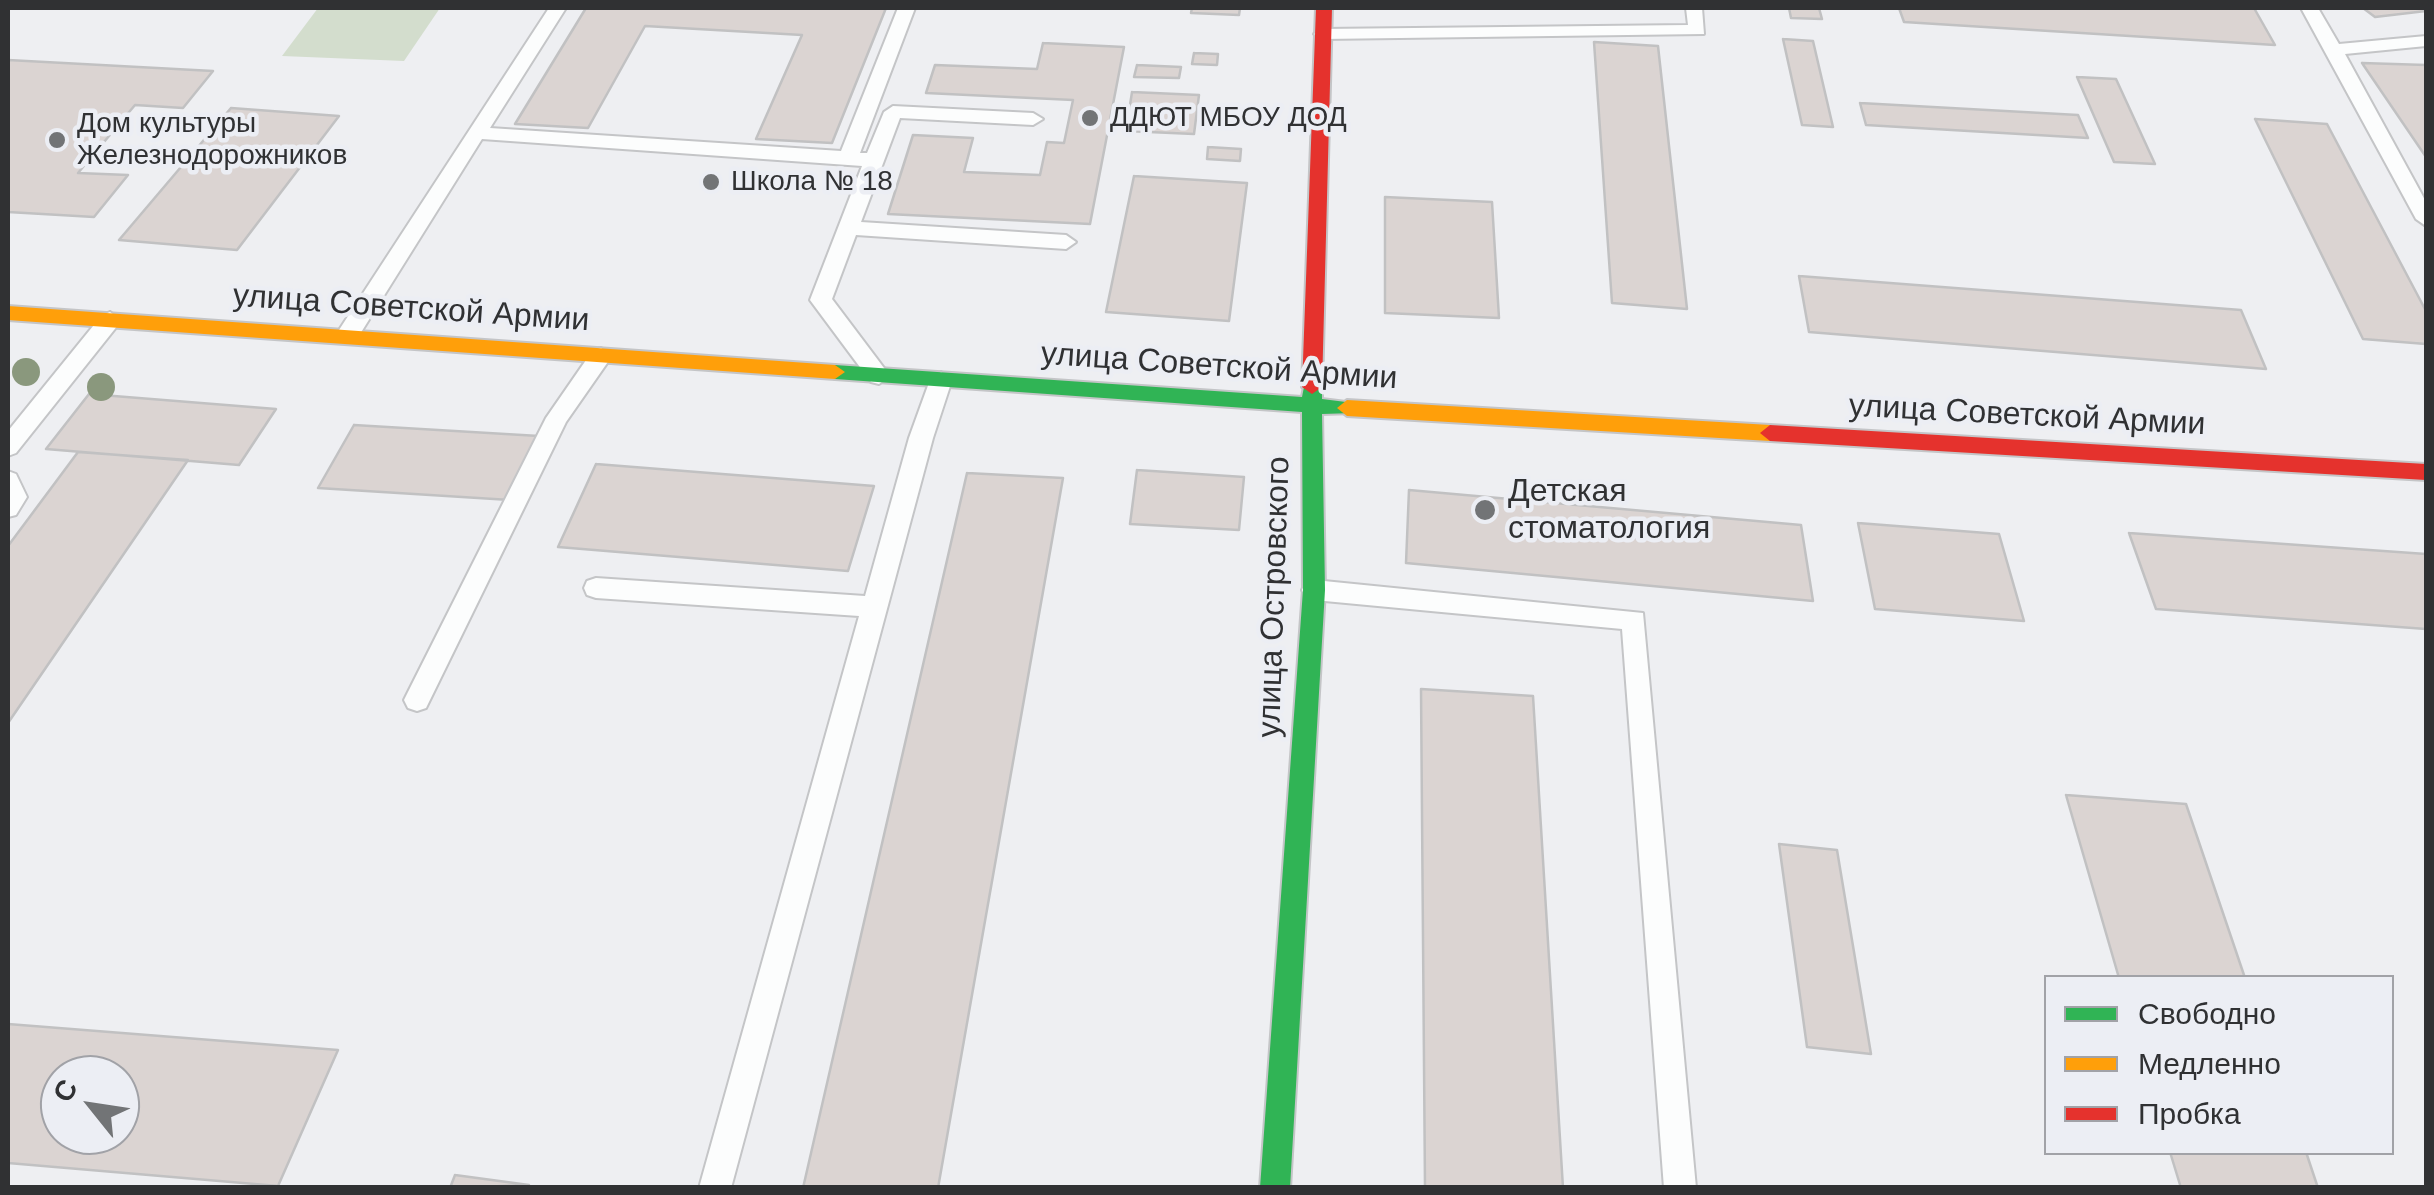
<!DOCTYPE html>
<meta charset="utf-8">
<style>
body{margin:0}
#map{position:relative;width:2434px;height:1195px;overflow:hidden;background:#eeeff2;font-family:Helvetica,sans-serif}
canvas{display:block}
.frame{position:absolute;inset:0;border:10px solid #303133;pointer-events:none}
.legend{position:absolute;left:2044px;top:975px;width:350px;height:180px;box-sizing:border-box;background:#eceef4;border:2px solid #a1a2a7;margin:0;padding:12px 18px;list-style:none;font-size:30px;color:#303133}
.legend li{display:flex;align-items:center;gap:20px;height:50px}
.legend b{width:50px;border:2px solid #a1a2a7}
.north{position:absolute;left:40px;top:1055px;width:100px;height:100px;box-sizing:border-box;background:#eceef4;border:2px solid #a1a2a7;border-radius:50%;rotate:300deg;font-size:28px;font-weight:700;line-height:40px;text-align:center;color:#303133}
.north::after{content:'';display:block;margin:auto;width:35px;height:45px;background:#727476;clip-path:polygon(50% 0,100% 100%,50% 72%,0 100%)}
</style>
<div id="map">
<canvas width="2434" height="1195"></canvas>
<div class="frame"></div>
<ul class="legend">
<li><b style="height:12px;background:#30b455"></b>Свободно</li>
<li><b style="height:12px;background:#ff9f0a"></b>Медленно</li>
<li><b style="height:12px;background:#e5322d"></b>Пробка</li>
</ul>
<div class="north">С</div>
</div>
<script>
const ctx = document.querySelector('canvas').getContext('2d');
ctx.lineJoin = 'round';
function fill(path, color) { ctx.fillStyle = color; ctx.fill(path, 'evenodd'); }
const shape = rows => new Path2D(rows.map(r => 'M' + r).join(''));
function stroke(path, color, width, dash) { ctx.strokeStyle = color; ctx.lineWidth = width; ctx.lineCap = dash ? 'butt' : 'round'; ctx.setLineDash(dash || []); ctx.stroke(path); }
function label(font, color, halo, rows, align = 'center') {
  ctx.font = font + ' Helvetica,sans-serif'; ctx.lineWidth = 9; ctx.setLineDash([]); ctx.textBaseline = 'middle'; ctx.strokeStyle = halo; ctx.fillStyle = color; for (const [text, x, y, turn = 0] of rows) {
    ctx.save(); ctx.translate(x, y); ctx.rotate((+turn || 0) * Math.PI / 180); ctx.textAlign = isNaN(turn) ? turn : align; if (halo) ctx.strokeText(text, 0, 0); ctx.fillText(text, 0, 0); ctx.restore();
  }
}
const green = shape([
 [318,8,440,8,404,61,282,56]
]);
const building = shape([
 [586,8,886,8,832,143,756,139,802,35,645,26,588,128,515,124,586,8],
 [1192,8,1240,8,1239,15,1191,13,1192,8],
 [1789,8,1819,8,1822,19,1791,18,1789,8],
 [1899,8,2254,8,2275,45,1904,22,1899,8],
 [2363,8,2426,8,2426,11,2375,17,2363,8],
 [1783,39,1813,41,1833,127,1802,125,1783,39],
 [1594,42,1658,46,1687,309,1612,303,1594,42],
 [1043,43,1124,47,1090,224,888,214,913,135,973,138,964,172,1040,175,1047,142,1064,143,1073,100,926,93,935,65,1037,69,1043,43],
 [1194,53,1218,54,1217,65,1192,64,1194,53],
 [8,60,213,71,183,108,135,105,78,173,128,175,94,217,8,212,8,60],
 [2362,63,2426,65,2426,157,2362,63],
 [1137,65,1181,67,1179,78,1134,77,1137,65],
 [2077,77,2116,79,2155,164,2114,162,2077,77],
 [1132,92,1199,95,1194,134,1126,131,1132,92],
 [1860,103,2078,115,2088,138,1866,125,1860,103],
 [231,108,339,116,237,250,119,240,231,108],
 [2255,119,2327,124,2426,311,2426,344,2363,339,2255,119],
 [1208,147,1241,149,1240,161,1207,159,1208,147],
 [1134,176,1247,183,1229,321,1106,312,1134,176],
 [1385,197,1492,202,1499,318,1385,313,1385,197],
 [1799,276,2241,310,2266,369,1809,332,1799,276],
 [89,394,276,409,239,465,46,449,89,394],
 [354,425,539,436,510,500,318,488,354,425],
 [78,452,188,460,8,723,8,546,78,452],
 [596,464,874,486,848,571,558,547,596,464],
 [1137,470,1244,477,1239,530,1130,524,1137,470],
 [967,473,1063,478,938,1188,803,1188,967,473],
 [1409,490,1801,525,1813,601,1406,563,1409,490],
 [1858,523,1999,534,2024,621,1875,609,1858,523],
 [2129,533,2426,554,2426,629,2156,609,2129,533],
 [1421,689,1533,696,1563,1188,1425,1188,1421,689],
 [2066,795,2186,804,2245,978,2119,978,2066,795],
 [1779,844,1837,850,1871,1054,1807,1047,1779,844],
 [8,1024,338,1050,278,1186,8,1163,8,1024],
 [60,1075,120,1075,120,1135,60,1135,60,1075],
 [2170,1152,2306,1152,2318,1188,2181,1188,2170,1152],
 [455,1175,529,1185,450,1188,455,1175]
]);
const lane = shape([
 [549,8,566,8,490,128,841,151,898,8,915,8,860,153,867,153,884,112,893,106,1033,113,1043,119,1033,125,900,118,861,222,1066,235,1076,242,1066,249,856,235,832,299,890,376,879,384,871,382,810,300,862,166,482,139,355,342,339,342,336,336,339,330,549,8],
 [1686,8,1702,8,1704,34,1323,39,1314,34,1323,29,1688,25,1686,8],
 [2301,8,2318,8,2339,44,2426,36,2426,46,2345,54,2426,202,2426,226,2416,219,2301,8],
 [110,312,121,320,118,325,16,453,8,456,8,431,102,315,110,312],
 [601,348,612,356,566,422,426,708,417,711,408,708,404,700,408,692,546,418,593,350,601,348],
 [941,372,952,380,933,438,731,1188,699,1188,859,616,596,598,587,595,584,588,587,581,596,578,865,596,909,438,930,380,941,372],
 [8,471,16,474,27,497,16,515,8,517,8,471],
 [1314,580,1643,613,1696,1188,1664,1188,1622,629,1314,600,1305,597,1302,590,1305,583,1314,580]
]);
const fast = shape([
 [835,365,1302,397,1305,382,1312,380,1322,387,1322,399,1354,403,1357,408,1354,413,1322,414,1325,590,1290,1188,1260,1188,1303,590,1302,412,835,379,825,372,835,365]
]);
const slow = shape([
 [8,306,835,365,845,372,835,379,8,320,8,306],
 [1347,400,1770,425,1780,433,1770,441,1347,416,1337,408,1347,400]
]);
const jam = shape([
 [1316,8,1332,8,1322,387,1312,394,1302,387,1316,8],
 [1770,425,2426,464,2426,480,1770,441,1760,433,1770,425]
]);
const trees = [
 [26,372],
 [101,387]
];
const markers = [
 [1090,118,10,"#727476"],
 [57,140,10,"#727476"],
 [711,182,10,"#727476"],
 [1485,510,12,"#727476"]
];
const farPoinames = [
 ["ДДЮТ МБОУ ДОД",1110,118],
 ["Дом культуры",77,124],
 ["Железнодорожников",77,156],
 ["Школа № 18",731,182]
];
const streetNames = [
 ["улица Советской Армии",411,309,4],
 ["улица Советской Армии",1219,367,4],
 ["улица Советской Армии",2027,416,3],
 ["улица Островского",1275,597,-88]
];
const poiNames = [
 ["Детская",1508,492],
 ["стоматология",1508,529]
];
fill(green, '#d3ddcd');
fill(building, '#dbd4d2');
stroke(building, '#c1c1c2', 2.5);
stroke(lane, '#c4c5c7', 4);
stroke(fast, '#c4c5c7', 4);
stroke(slow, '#c4c5c7', 4);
stroke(jam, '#c4c5c7', 4);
fill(lane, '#fcfdfd');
fill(fast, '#30b455');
fill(slow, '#ff9f0a');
fill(jam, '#e5322d');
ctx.fillStyle = '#8a987d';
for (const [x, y] of trees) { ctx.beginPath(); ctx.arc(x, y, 14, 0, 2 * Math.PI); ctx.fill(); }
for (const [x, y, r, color] of markers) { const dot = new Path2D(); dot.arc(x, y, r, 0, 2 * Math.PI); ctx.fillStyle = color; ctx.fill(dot); stroke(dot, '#eceef4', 4); }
label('28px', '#303133', '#eceef4', farPoinames, 'left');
label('32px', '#303133', '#eceef4', streetNames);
label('32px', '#303133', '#eceef4', poiNames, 'left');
</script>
